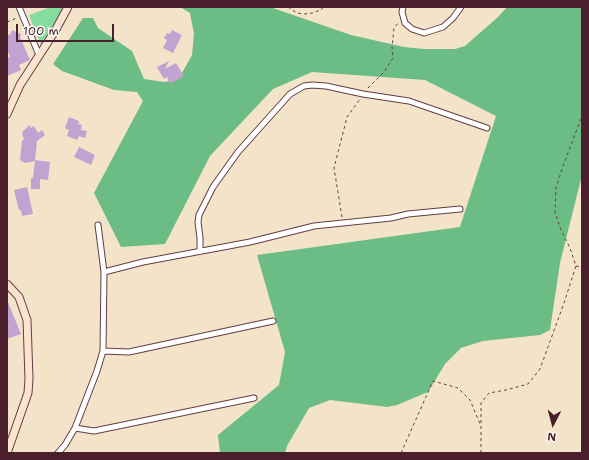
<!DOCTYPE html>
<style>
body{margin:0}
#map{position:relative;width:589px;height:460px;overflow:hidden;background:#f3e4c9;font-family:"Shantell Sans",sans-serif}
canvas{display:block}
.frame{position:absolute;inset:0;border:8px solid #4a1f2b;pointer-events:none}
.north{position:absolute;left:533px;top:404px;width:40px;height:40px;-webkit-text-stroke:3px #fdfcf7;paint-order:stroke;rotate:186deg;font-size:11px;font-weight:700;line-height:16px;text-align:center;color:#4a1f2b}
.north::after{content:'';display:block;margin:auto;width:14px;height:18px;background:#4a1f2b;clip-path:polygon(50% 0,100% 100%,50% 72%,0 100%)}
.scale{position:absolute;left:16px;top:24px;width:98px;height:18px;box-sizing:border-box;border:2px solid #4a1f2b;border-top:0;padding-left:5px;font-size:12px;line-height:14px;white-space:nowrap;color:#4a1f2b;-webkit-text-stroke:3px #fdfcf7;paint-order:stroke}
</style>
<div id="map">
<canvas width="589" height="460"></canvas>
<div class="frame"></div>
<div class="north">N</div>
<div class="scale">100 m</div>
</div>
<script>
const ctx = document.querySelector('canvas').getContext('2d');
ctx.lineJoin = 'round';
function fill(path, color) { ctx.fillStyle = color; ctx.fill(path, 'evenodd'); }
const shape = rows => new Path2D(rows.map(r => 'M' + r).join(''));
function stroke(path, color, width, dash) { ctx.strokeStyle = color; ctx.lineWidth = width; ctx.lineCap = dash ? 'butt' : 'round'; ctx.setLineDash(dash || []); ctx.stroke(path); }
const green = shape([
 [51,7,64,7,41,45,29,15]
]);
const forest = shape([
 [180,7,270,7,351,35,404,47,424,49,455,49,465,46,498,17,507,7,582,7,582,175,560,263,550,330,540,335,483,341,461,348,445,364,428,392,397,405,387,407,330,400,309,408,287,446,285,453,220,453,218,435,279,385,285,352,257,255,460,227,496,116,425,80,312,72,273,89,210,156,165,244,121,247,94,193,143,101,137,92,114,90,62,71,53,64,83,18,93,18,98,28,132,51,144,79,164,82,174,80,182,73,192,55,194,34,190,13]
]);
const building = shape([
 [12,30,21,34,20,37,30,60,19,65,21,70,7,76,7,58,10,57,7,49,7,34,10,35],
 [172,30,182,35,173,53,163,48,167,40,164,38,167,33,170,34],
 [169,61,165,69,176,63,184,76,170,84,167,77,164,79,157,67],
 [69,117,79,121,78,124,82,125,81,130,87,131,85,138,79,136,77,140,67,136,69,130,65,128],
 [30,125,31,128,34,126,38,133,42,130,45,135,37,141,35,161,25,163,20,160,22,141,24,139,22,134,23,131],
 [79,147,95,155,91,165,74,157],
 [35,160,50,162,48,180,40,179,40,189,31,189,31,178,33,178],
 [27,187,33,214,22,216,21,210,19,210,14,190],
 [7,300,21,334,7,339]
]);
const path = shape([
 [288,7,297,13,304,14,312,13,321,10,323,7],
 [7,22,17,18],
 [368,88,384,72,393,58,392,47,394,28,399,22],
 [342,217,334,168,347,117,360,99],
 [576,266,582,267],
 [401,453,433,381,458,388,470,400,480,424],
 [481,453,481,403,489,393,506,390,528,384,540,369,564,303,576,266,570,248,561,230,555,212,556,188,563,166,582,116]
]);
const street = shape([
 [19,7,39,55],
 [403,7,402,12,405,23,412,29,424,33,443,27,453,18,461,7],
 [200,251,200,238,198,222,199,215,213,187,238,152,290,94,304,86,312,85,326,86,363,94,409,101,487,128],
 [104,272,143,262,250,242,314,226,391,218,408,214,460,209],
 [103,351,129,352,273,321],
 [75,428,94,431,254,398],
 [58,453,65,445,75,428,97,371,103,351,104,272,98,225]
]);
const secondary = shape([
 [7,114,20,85,55,31,68,7],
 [7,284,19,297,27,320,29,379,28,393,7,453]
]);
fill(green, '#85dc9f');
fill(forest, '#6cbc86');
fill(building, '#c1a2d1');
stroke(street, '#633d43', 7);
stroke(secondary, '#633d43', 9);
stroke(path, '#633d43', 1, [3, 3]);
stroke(street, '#fff', 5);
stroke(secondary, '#fde4d1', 7);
</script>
